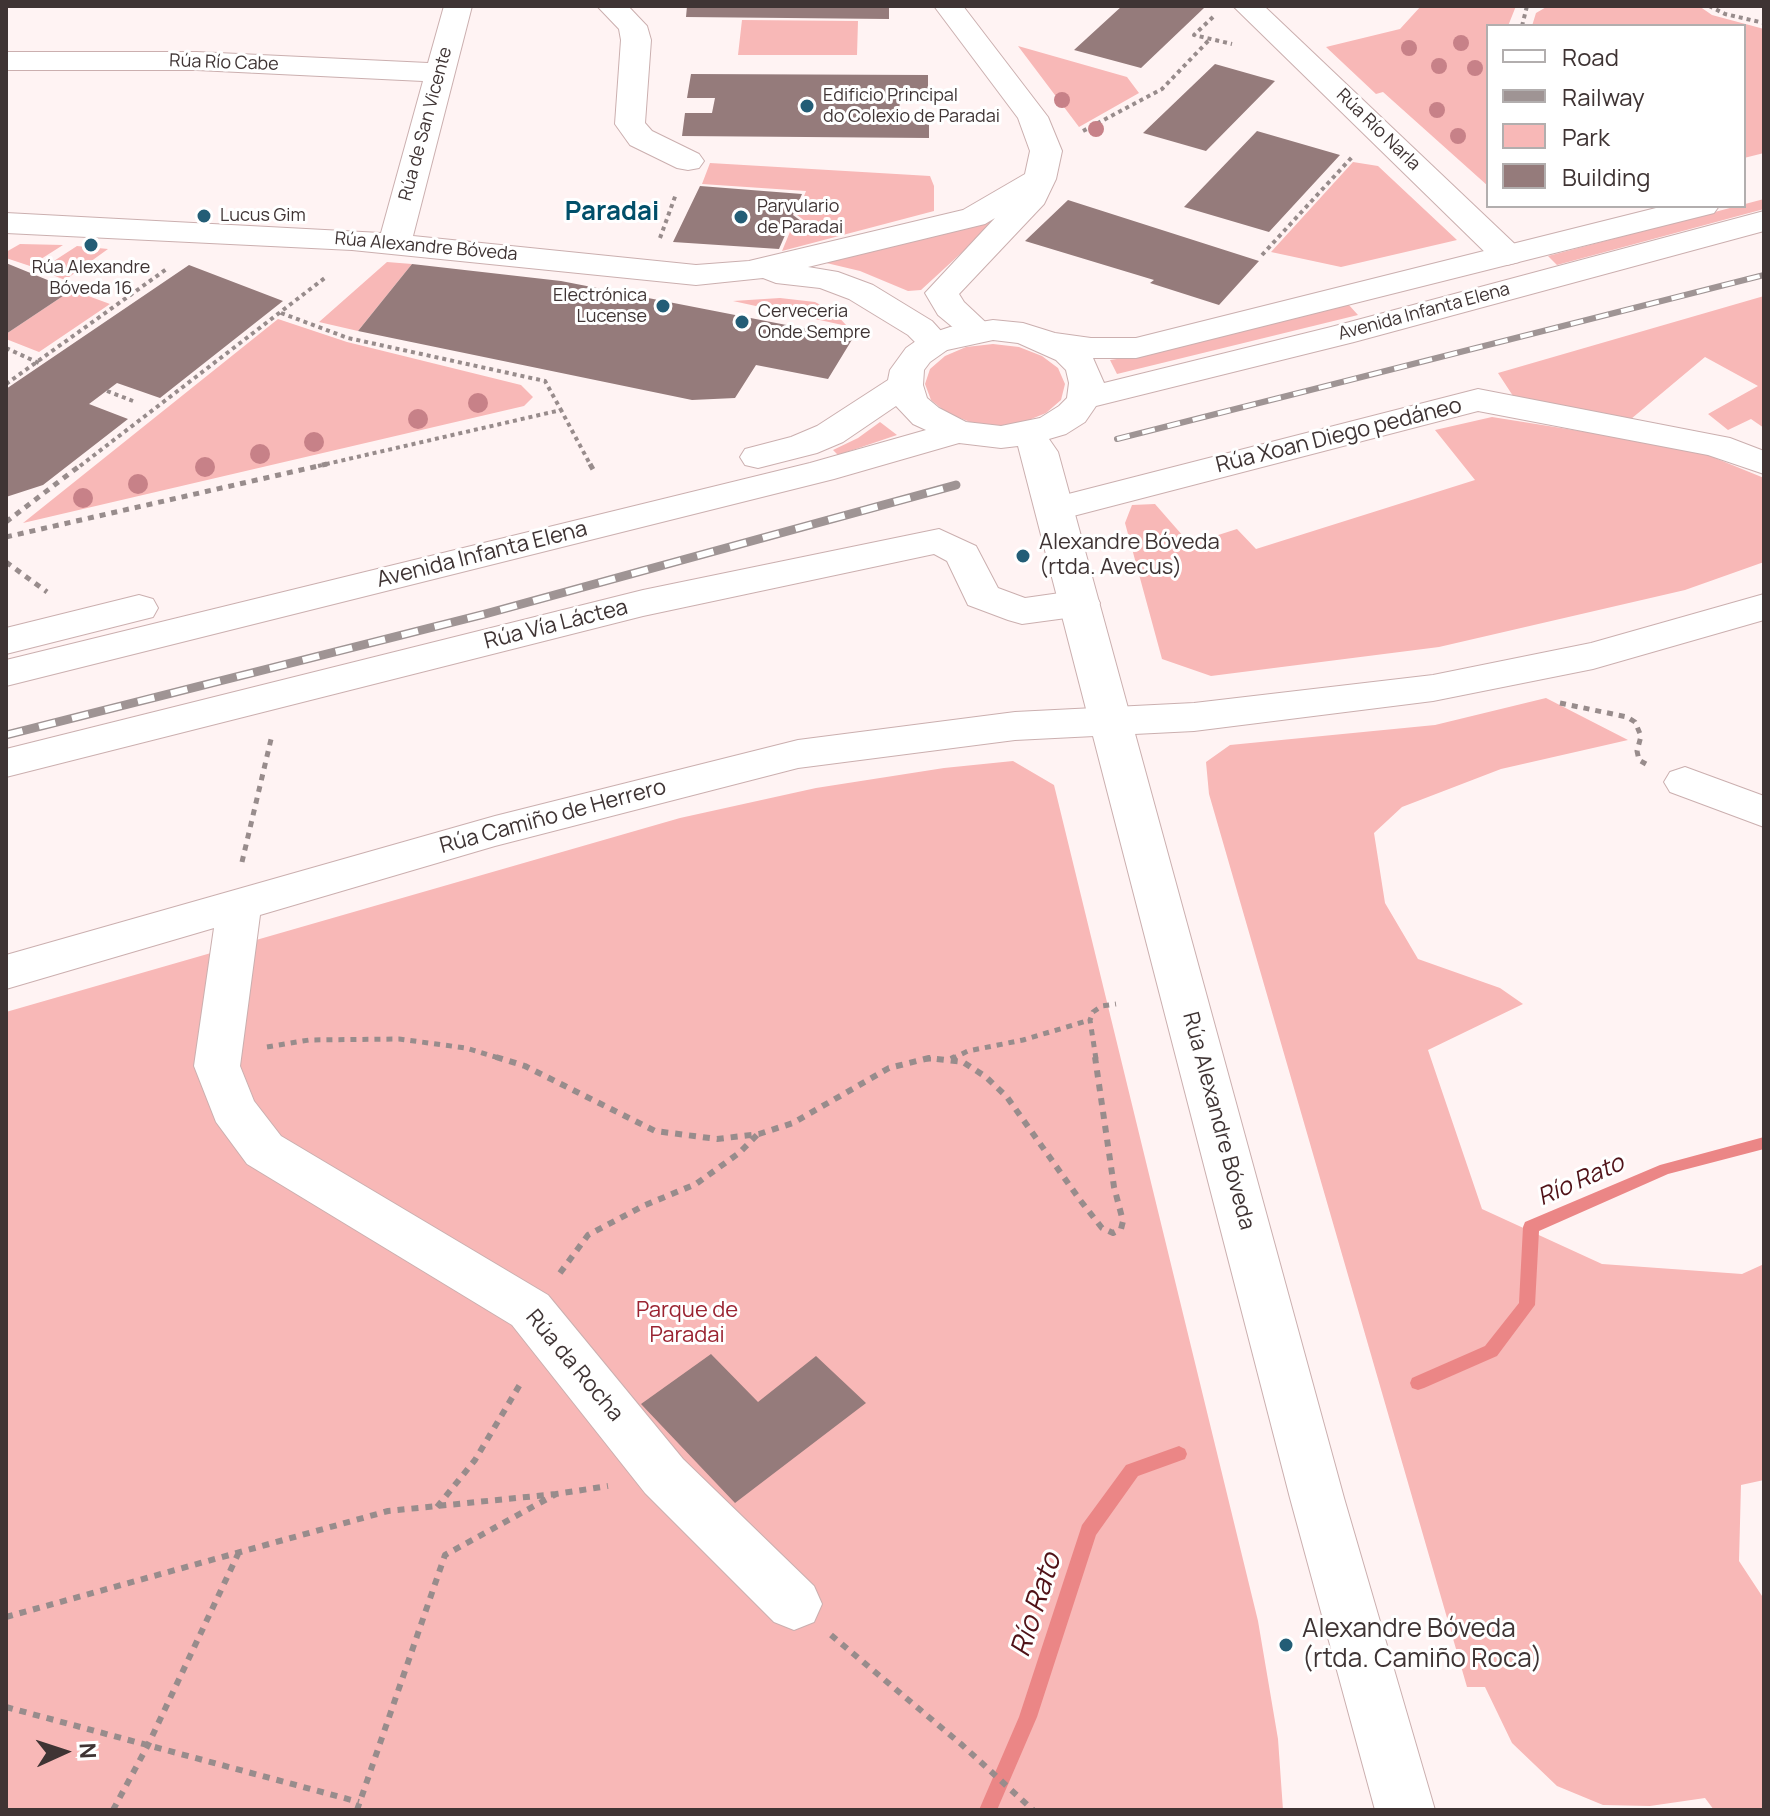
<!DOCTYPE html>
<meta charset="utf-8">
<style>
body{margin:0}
#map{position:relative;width:1770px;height:1816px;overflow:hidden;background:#fff3f3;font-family:Manrope,sans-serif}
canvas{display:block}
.frame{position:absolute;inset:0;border:8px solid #3f3434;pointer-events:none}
.legend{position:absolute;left:1486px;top:24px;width:260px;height:184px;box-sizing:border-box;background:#fff;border:2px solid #b2aeae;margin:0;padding:10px 14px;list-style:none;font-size:24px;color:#3f3434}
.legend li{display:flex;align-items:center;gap:16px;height:40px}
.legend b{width:40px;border:2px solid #b2aeae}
.north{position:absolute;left:24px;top:1712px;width:80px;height:80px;-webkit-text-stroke:6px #fff;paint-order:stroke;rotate:87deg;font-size:22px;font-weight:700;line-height:32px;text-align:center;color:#3f3434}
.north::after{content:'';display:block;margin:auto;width:28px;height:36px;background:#3f3434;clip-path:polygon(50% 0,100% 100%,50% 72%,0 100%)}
</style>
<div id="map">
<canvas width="1770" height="1816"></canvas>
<div class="frame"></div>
<ul class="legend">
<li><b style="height:10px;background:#fff"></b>Road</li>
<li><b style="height:10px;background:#9f9494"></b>Railway</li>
<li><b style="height:22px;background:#f8b8b7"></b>Park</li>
<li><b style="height:22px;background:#957b7b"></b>Building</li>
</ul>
<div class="north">N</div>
</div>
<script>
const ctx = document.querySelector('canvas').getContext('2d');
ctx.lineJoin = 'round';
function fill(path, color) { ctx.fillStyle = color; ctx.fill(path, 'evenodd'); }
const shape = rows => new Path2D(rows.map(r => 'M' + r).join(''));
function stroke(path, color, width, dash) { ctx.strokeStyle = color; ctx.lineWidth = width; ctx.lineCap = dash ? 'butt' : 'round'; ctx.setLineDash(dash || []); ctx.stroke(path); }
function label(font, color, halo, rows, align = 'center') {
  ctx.font = font + ' Manrope,sans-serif'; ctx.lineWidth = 6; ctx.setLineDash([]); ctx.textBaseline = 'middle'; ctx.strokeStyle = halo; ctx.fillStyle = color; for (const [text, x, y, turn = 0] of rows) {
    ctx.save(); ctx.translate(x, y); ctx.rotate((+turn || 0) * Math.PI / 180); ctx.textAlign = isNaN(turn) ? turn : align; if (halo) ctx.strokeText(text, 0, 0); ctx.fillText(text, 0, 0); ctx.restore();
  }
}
const green = shape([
 [1421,6,1516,6,1508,26,1488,26,1488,186,1383,92,1376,94,1326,47,1400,29],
 [1548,6,1699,6,1712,15,1764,29,1764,153,1744,158,1744,26,1532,26,1536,13],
 [742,20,858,21,857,55,738,55],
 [1018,46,1127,77,1139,93,1079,127],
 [1353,162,1378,166,1457,240,1341,267,1271,252],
 [710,163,930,176,934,186,934,211,782,251,792,227,801,226,805,221,797,215,806,191,702,184],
 [1764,199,1764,209,1557,265,1548,256],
 [1007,211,921,290,908,291,860,271,818,261],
 [20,244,63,245,30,266,6,258,6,252],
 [77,246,108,249,65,280,40,270],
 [387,262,412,264,358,331,319,322],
 [72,290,110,304,39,352,6,339,6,334],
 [1764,296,1764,428,1751,419,1728,430,1708,414,1758,386,1705,357,1631,419,1515,399,1498,373],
 [780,298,815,302,834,312,847,326,733,301],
 [1348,304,1358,315,1117,374,1110,360,1144,355],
 [278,319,347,342,521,385,533,397,524,406,23,523],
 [993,344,1019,347,1042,356,1058,368,1065,384,1061,400,1046,413,1024,422,997,426,970,422,947,413,931,400,925,384,930,369,945,356,966,347],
 [1492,417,1693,449,1764,478,1764,562,1685,590,1439,647,1211,676,1162,659,1125,523,1132,505,1155,504,1190,544,1237,529,1256,549,1475,480,1435,430],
 [880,422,897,435,838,455,833,450,858,438],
 [1546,698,1628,740,1501,769,1402,807,1374,833,1385,903,1418,959,1500,988,1523,1004,1428,1050,1482,1209,1602,1264,1742,1274,1764,1264,1764,1480,1741,1485,1739,1561,1764,1599,1764,1810,1714,1810,1705,1798,1650,1806,1603,1805,1557,1786,1512,1743,1485,1687,1467,1687,1209,794,1206,762,1230,745,1435,725],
 [1013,761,1054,785,1258,1621,1278,1739,1283,1810,6,1810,6,1012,680,818,816,788,944,768]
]);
const stream = shape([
 [1764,1137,1764,1149,1668,1174,1539,1231,1535,1305,1497,1356,1424,1388,1418,1390,1412,1388,1410,1383,1412,1378,1485,1346,1519,1303,1523,1227,1525,1222,1660,1165,1764,1137],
 [1179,1446,1185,1449,1187,1454,1185,1459,1138,1476,1096,1535,1037,1717,997,1810,979,1810,1019,1717,1082,1525,1126,1465,1179,1446]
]);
const building = shape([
 [687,6,889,6,889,19,686,17],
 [1122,6,1198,6,1204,8,1141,68,1074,50],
 [1215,64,1275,81,1206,151,1143,133],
 [691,74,928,75,928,99,900,98,899,115,929,115,929,138,682,136,685,113,712,113,715,98,687,98],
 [1257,131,1340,155,1269,232,1184,207],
 [700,186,802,194,793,215,801,221,789,226,779,249,673,242],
 [1068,200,1259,261,1219,305,1150,283,1154,280,1025,241],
 [6,263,72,290,6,334],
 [412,264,561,281,853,338,828,379,756,365,735,398,692,400,358,331],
 [189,265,283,301,160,398,117,383,89,404,128,419,43,485,6,497,6,389],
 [711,1354,758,1402,816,1356,866,1403,735,1503,641,1404]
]);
const pathFar2 = shape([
 [1709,6,1725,14,1764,23],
 [1213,17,1194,35,1232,44],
 [1522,26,1527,6],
 [1083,131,1162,89,1210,39],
 [660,238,676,194],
 [1262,255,1353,156],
 [281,313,348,338,545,381,561,410],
 [6,348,41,364],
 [6,384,168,268],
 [107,391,133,401],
 [80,466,326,277],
 [318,466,561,410,591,466]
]);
const pathFar1 = shape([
 [590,464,595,473],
 [6,522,82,464],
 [6,537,327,464],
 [6,562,47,592],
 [1560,703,1627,717,1635,722,1641,736,1637,751,1639,760,1646,764],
 [242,862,272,735],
 [267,1047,309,1040,399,1039,466,1048,502,1059],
 [925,1059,938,1059],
 [951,1059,968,1051,1023,1040,1090,1020],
 [1096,1059,1090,1020,1093,1012,1102,1006,1116,1004]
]);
const path = shape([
 [496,1057,525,1066,655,1131,717,1139,759,1134,793,1123,889,1068,929,1058,963,1062,986,1077,1007,1097,1080,1200,1102,1228,1113,1233,1121,1229,1123,1221,1114,1187,1095,1057],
 [951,1059,955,1057],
 [560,1273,588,1235,643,1206,696,1184,739,1153,758,1134],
 [437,1507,475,1460,522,1381],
 [6,1617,388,1511,556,1494],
 [831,1635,961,1744,1033,1810],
 [6,1707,359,1802],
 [113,1810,148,1745,239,1552],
 [357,1810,445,1555,556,1494,608,1486]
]);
const street = shape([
 [444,6,472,6,413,236,696,265,749,261,963,210,1025,174,1030,151,1018,118,934,6,963,6,1048,117,1062,151,1056,179,1044,204,959,294,964,302,996,332,991,339,979,342,967,339,938,315,925,293,995,218,985,224,808,267,838,272,873,285,932,321,952,343,947,350,935,353,923,350,908,335,849,299,820,288,776,283,763,278,696,285,352,250,6,233,6,213,381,233,423,81,197,70,6,70,6,52,197,52,428,63,444,6],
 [597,6,628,6,647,26,651,40,645,123,652,131,699,154,704,161,699,168,688,170,677,168,630,145,615,124,621,40,619,29,597,6],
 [1233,6,1264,6,1519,248,1523,255,1519,262,1507,265,1495,262,1233,6],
 [1478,389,1730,438,1764,451,1764,474,1708,455,1478,411,1054,521,1041,517,1035,509,1041,501,1478,389],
 [939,529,976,546,998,588,1025,598,1081,590,1095,594,1100,603,1095,612,1081,616,1022,624,1008,620,968,605,947,561,934,554,643,616,6,777,6,749,643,590,939,529],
 [1764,594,1764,620,1593,669,1433,701,1194,731,1015,740,798,768,495,846,260,915,240,1066,254,1101,281,1136,548,1295,683,1459,814,1586,822,1604,814,1622,794,1630,774,1622,645,1493,512,1325,247,1164,216,1122,194,1066,214,928,6,989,6,955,495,816,798,740,1015,712,1194,703,1433,675,1591,643,1764,594],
 [1685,767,1764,796,1764,827,1670,792,1664,782,1670,772,1685,767]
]);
const secondary = shape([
 [1664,206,1719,206,1714,213,1136,358,1093,358,1104,383,1331,327,1764,211,1764,231,1354,342,1096,406,1085,422,1066,434,1049,439,1058,452,1344,1498,1435,1810,1375,1810,1290,1498,1018,446,1001,448,959,443,834,479,6,686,6,660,810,463,926,430,913,424,896,406,843,442,817,453,758,468,745,465,740,457,745,449,791,437,817,426,888,380,890,370,906,348,923,336,950,327,993,320,1023,323,1055,333,1091,338,1136,338,1664,206],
 [993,340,1018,343,1056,360,1066,370,1069,383,1067,398,1059,406,1040,418,1001,426,966,422,939,408,927,398,923,385,924,370,930,362,947,350,993,340],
 [139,595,153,599,158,608,153,617,6,654,6,628,139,595]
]);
const railFar1 = shape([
 [1117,439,1764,275]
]);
const rail = shape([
 [6,735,485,614,956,485]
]);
const trees = [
 [1461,43,8],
 [1409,48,8],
 [1439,66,8],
 [1475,68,8],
 [1062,100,8],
 [1437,110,8],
 [1096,129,8],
 [1458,136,8],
 [478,403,10],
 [418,419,10],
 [314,442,10],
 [260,454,10],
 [205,467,10],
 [138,484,10],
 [83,498,10]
];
const markers = [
 [807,106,8,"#235d76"],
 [204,216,8,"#235d76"],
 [741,217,8,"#235d76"],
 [91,245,8,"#235d76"],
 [663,306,8,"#235d76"],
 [742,322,8,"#235d76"],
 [1023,556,8,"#235d76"],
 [1286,1645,8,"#235d76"]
];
const farStreetnames = [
 ["Rúa Río Cabe",224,63,2],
 ["Rúa de San Vicente",426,124,-75],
 ["Rúa Río Narla",1378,130,44],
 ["Rúa Alexandre Bóveda",426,247,5],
 ["Avenida Infanta Elena",1424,312,-15]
];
const farPoinames = [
 ["Edificio Principal",823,96],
 ["do Colexio de Paradai",823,117],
 ["Parvulario",757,207],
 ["de Paradai",757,228],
 ["Lucus Gim",220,216],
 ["Rúa Alexandre",91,268,"center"],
 ["Bóveda 16",91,289,"center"],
 ["Electrónica",647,296,"right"],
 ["Lucense",647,317,"right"],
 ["Cerveceria",758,312],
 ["Onde Sempre",758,333]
];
const streetNames = [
 ["Rúa Xoan Diego pedáneo",1339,436,-14],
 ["Avenida Infanta Elena",482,555,-14],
 ["Rúa Vía Láctea",556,625,-14],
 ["Rúa Camiño de Herrero",553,817,-15],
 ["Rúa Alexandre Bóveda",1218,1121,75],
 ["Rúa da Rocha",574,1366,50]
];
const poiNames = [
 ["Alexandre Bóveda",1039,543],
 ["(rtda. Avecus)",1039,568]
];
const parkNames = [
 ["Parque de",687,1311],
 ["Paradai",687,1336]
];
const waterNames = [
 ["Río Rato",1581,1181,-24]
];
const farDistrictnames = [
 ["Paradai",612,213]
];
const nearPoinames = [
 ["Alexandre Bóveda",1302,1630],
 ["(rtda. Camiño Roca)",1302,1660]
];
const nearWaternames = [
 ["Río Rato",1037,1605,-72]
];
fill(green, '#f8b8b7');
fill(stream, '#eb8686');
fill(building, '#957b7b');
stroke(street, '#cbafaf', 2);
stroke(secondary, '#cbafaf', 2);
stroke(pathFar2, '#988c8c', 4, [4, 4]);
stroke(pathFar1, '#988c8c', 5, [6, 6]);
stroke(path, '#988c8c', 6, [7, 7]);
fill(street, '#fff');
fill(secondary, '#fff');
stroke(railFar1, '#9f9494', 6);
stroke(rail, '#9f9494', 9);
stroke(railFar1, '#fff', 4, [13]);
stroke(rail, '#fff', 6, [17]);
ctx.fillStyle = '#c78188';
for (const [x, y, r] of trees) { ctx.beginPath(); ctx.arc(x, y, r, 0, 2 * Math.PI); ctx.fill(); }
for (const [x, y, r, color] of markers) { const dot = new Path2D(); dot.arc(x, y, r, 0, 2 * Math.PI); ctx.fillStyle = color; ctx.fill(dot); stroke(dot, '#fff', 3); }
label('18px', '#3f3434', '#fff', farStreetnames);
label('18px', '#3f3434', '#fff', farPoinames, 'left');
label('22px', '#3f3434', '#fff', streetNames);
label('22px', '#3f3434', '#fff', poiNames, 'left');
label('22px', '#9a2331', '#fff', parkNames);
label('italic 24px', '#501117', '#fff', waterNames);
label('bold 26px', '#004f6a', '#fff', farDistrictnames);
label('26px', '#3f3434', '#fff', nearPoinames, 'left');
label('italic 28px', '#501117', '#fff', nearWaternames);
</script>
